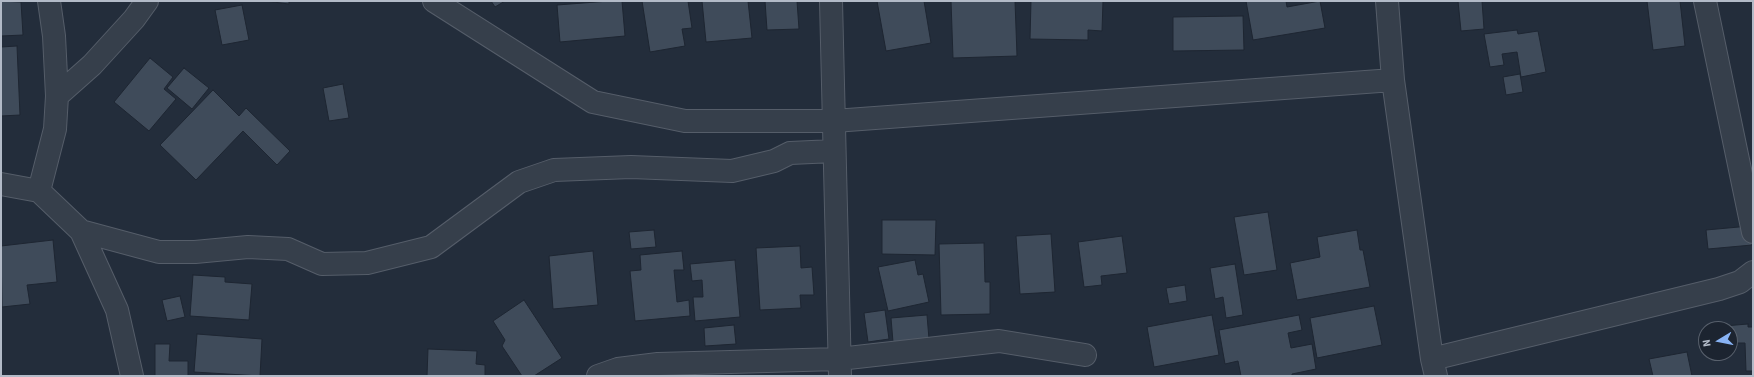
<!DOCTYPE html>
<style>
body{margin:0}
#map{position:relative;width:1754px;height:377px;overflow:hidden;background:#232d3b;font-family:"Source Sans 3",sans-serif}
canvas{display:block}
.frame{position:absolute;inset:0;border:2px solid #b2bac7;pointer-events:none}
.north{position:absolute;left:1698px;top:321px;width:40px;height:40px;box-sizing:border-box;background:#1c2430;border:1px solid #58606c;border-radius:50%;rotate:260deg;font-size:11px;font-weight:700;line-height:16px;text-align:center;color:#b2bac7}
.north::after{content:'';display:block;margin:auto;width:14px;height:18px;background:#88b3f5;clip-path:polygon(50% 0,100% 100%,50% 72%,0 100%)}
</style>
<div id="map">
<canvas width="1754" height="377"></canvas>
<div class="frame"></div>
<div class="north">N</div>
</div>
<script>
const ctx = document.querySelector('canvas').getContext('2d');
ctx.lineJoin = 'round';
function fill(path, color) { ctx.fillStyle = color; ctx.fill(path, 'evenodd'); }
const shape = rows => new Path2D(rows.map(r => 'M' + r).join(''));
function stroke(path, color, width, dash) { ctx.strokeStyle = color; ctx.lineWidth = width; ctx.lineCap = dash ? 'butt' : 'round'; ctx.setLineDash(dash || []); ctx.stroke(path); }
const building = shape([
 [1,1,21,2,23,35,1,36,1,1],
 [265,1,289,1,289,4,265,1],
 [491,1,505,1,495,7,491,1],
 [609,1,622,1,625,36,560,42,557,5,609,1],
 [642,1,688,1,692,28,682,29,685,46,650,52,642,1],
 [702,1,748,1,752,38,706,42,702,1],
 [765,1,797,1,799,29,767,30,765,1],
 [877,1,924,1,931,43,886,51,877,1],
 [951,1,1015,1,1017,56,953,58,951,1],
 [1031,1,1103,1,1102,31,1088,30,1088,40,1030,39,1031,1],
 [1246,1,1286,1,1287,7,1320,1,1325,28,1253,40,1246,1],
 [1458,1,1482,1,1484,29,1461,31,1458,1],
 [1647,1,1680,1,1685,46,1653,50,1647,1],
 [242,5,249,40,222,45,215,10,242,5],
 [1243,16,1244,50,1173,51,1173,17,1243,16],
 [1517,30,1518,34,1538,31,1546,72,1521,77,1517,52,1502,54,1504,65,1490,67,1484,34,1517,30],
 [17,46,20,115,1,116,1,47,17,46],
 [150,58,173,77,164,89,176,99,149,131,114,102,150,58],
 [184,68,209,88,192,109,167,88,184,68],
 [1520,74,1523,92,1506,95,1503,77,1520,74],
 [343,84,349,118,329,121,323,88,343,84],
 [213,90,239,116,246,108,290,151,277,165,243,131,196,180,160,145,213,90],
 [1268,212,1277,270,1244,275,1234,217,1268,212],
 [882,220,936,220,935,255,882,254,882,220],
 [1750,226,1752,245,1708,249,1706,230,1750,226],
 [654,230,656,247,631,249,629,232,654,230],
 [1357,230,1360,250,1363,250,1370,287,1297,300,1290,263,1320,257,1317,237,1357,230],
 [1051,234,1055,292,1020,294,1016,236,1051,234],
 [1122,236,1127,273,1101,276,1102,285,1084,287,1078,242,1122,236],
 [53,240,57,282,27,285,30,304,2,307,1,246,53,240],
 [984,243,985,282,990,282,990,314,941,315,939,244,984,243],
 [800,246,801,268,812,267,814,295,800,295,801,308,760,310,756,248,800,246],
 [593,251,598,305,553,309,549,256,593,251],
 [682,251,684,270,674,270,677,302,689,300,690,316,635,321,630,271,641,270,640,255,682,251],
 [735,260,740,317,695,321,693,297,703,297,702,280,692,281,690,264,735,260],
 [915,260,918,275,923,274,929,302,888,311,878,267,915,260],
 [1235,264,1243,315,1226,318,1223,297,1215,299,1210,268,1235,264],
 [193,275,225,277,225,282,252,284,249,320,190,316,193,275],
 [1185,285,1187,301,1169,304,1166,288,1185,285],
 [180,296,185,317,167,321,162,300,180,296],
 [524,300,562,358,534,376,522,376,502,346,505,340,493,321,524,300],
 [1374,306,1382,345,1317,358,1310,318,1374,306],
 [885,310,889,339,868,342,864,313,885,310],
 [927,315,929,339,893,342,891,318,927,315],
 [1212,315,1219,355,1154,367,1147,327,1212,315],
 [1299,315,1302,330,1288,333,1291,348,1312,344,1316,369,1292,374,1292,376,1241,376,1238,361,1225,364,1219,330,1299,315],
 [1748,324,1748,327,1753,327,1753,371,1746,371,1745,343,1730,343,1730,329,1725,329,1724,326,1748,324],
 [734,325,736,344,705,346,704,328,734,325],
 [197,334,262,339,260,376,194,372,197,334],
 [155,344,170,344,169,361,188,361,188,376,155,376,155,344],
 [428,349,477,351,476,364,485,365,485,376,427,376,428,349],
 [1687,352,1692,376,1653,376,1649,359,1687,352]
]);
const street = shape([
 [434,1,593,102,685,121,834,121,1393,80],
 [831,1,840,376],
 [1387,1,1393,80,1432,359,1436,376],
 [1705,1,1753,232],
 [57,96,92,65,134,19,147,1],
 [1,184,39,191,81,231,117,310,132,376],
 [39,191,55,129,57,96,54,36,49,1],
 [81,231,159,252,195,252,248,247,288,249,322,264,367,263,431,247,519,182,554,170,631,167,732,171,774,161,790,153,834,151],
 [1432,359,1719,289,1740,282,1753,272],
 [598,376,618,369,658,364,839,359,999,341,1085,355]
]);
fill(building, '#3f4b5a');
stroke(building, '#1e2632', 1);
stroke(street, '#555d69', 24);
stroke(street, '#363f4b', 22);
</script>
